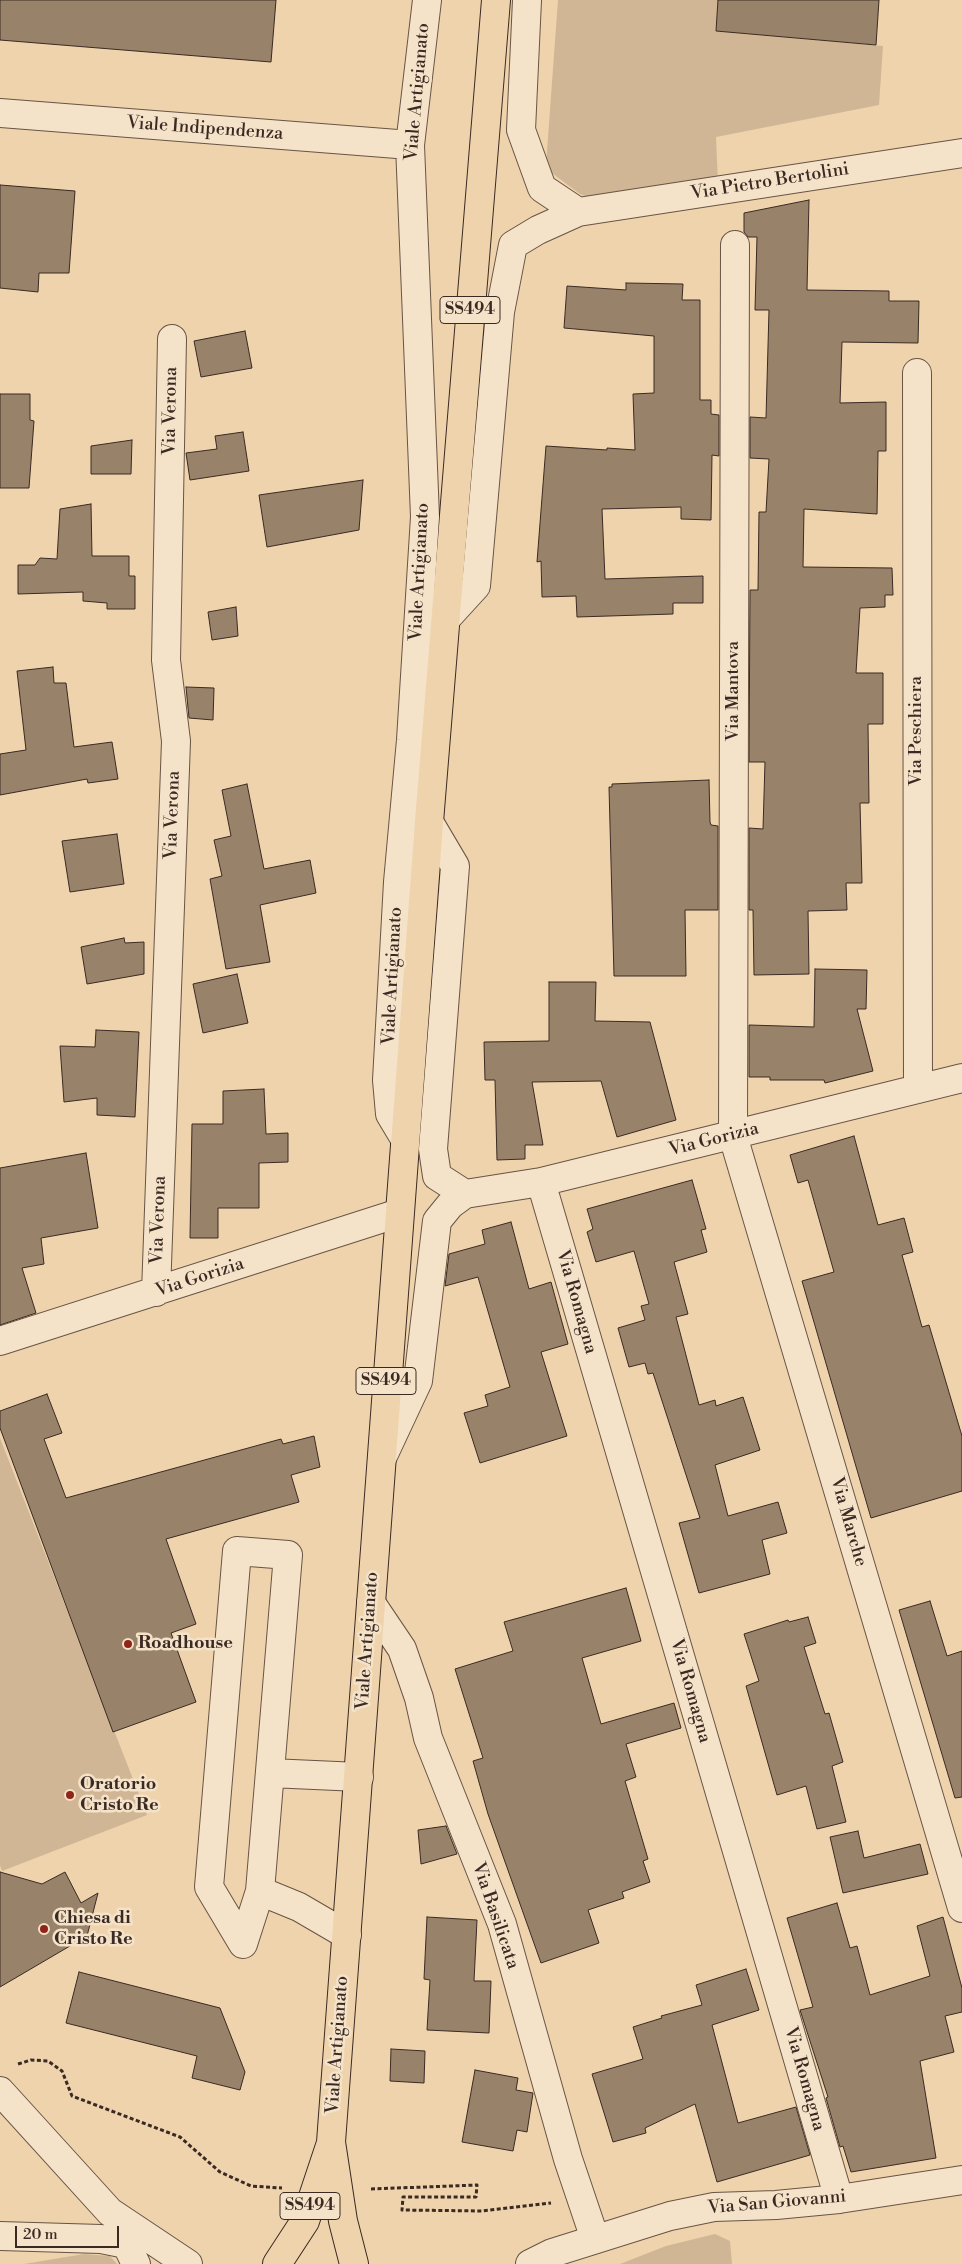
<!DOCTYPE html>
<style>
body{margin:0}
#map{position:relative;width:962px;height:2264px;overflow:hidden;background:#eed3ac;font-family:"Libre Bodoni",serif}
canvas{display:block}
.scale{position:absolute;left:15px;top:2226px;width:104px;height:22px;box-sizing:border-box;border:2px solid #3b2a23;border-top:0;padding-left:6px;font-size:15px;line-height:18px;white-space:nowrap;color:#3b2a23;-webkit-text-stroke:4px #f4e2c9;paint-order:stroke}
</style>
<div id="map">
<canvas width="962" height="2264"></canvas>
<div class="scale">20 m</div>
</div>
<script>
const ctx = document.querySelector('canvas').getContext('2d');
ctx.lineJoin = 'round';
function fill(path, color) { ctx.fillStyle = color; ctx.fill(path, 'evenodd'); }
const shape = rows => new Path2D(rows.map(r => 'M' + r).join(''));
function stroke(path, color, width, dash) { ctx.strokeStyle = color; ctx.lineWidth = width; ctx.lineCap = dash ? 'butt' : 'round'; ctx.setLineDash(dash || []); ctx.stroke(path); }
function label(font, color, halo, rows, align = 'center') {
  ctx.font = font + ' "Libre Bodoni",serif'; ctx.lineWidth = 5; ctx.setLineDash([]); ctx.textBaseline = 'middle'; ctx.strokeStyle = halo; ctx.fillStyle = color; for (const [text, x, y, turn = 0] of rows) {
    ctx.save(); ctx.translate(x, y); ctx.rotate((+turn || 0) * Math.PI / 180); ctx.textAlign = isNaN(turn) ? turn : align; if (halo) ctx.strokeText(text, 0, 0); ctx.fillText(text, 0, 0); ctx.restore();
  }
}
const green = shape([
 [558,0,718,0,716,31,883,46,879,105,716,137,718,184,598,201,580,194,552,173,546,165],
 [0,1438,147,1815,2,1871,0,1865],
 [715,2234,730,2241,732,2264,620,2264,666,2246],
 [84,2254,110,2256,117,2264,24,2264]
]);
const building = shape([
 [0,0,276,0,271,62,0,40,0,0],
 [718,0,879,0,876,45,716,31,718,0],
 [0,185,75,191,69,273,39,273,38,292,0,288,0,185],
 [809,200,807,290,889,291,889,301,919,301,918,343,842,342,840,403,886,402,886,451,878,451,877,514,804,509,803,567,892,568,893,595,885,595,885,607,860,608,856,673,883,673,883,724,868,724,869,803,860,803,862,883,846,883,847,910,808,911,809,974,754,975,753,910,749,910,749,828,763,829,765,762,749,762,750,590,758,590,759,512,766,512,769,459,750,458,750,417,766,418,769,310,755,310,757,237,748,237,744,232,744,213,809,200],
 [626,283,683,284,682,300,700,300,700,400,711,400,711,414,719,415,719,456,712,455,711,520,681,519,681,507,602,509,605,579,703,576,703,603,673,603,673,614,577,617,576,596,542,597,541,561,537,562,546,446,607,450,607,448,635,450,633,394,654,393,654,336,564,328,567,286,626,290,626,283],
 [245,331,252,368,201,377,194,341,245,331],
 [0,394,30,394,30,420,34,421,29,488,0,488,0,394],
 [243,432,249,471,190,480,186,453,217,449,215,436,243,432],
 [132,440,131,474,91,474,91,446,132,440],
 [363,480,359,530,267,547,259,495,363,480],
 [91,504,92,556,129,556,129,576,135,576,135,609,107,609,107,603,83,601,83,592,18,594,18,565,35,565,40,558,57,559,60,509,91,504],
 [236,607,238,636,212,640,208,612,236,607],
 [53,667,54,683,66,683,74,747,112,742,118,779,88,783,87,779,0,795,0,754,26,750,17,671,53,667],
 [186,687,214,688,213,720,189,718,186,687],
 [709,780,710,822,711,825,718,826,718,910,685,910,686,976,614,976,609,787,612,787,612,784,709,780],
 [247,784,264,869,310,860,316,893,260,905,270,962,226,969,210,879,222,876,214,840,231,836,222,790,247,784],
 [117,834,124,884,70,892,62,841,117,834],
 [124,938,125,943,144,942,144,974,87,984,81,947,124,938],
 [815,969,867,970,866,1009,857,1009,873,1071,825,1083,824,1080,770,1080,770,1077,749,1077,749,1025,814,1027,815,969],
 [237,974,248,1023,203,1033,193,984,237,974],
 [549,982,596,982,595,1021,650,1022,676,1120,617,1137,601,1081,532,1082,543,1145,525,1145,525,1159,497,1160,495,1080,485,1080,484,1042,549,1041,549,982],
 [96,1030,139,1032,135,1117,97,1115,97,1098,64,1102,60,1046,95,1047,96,1030],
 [264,1089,266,1134,288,1133,288,1162,259,1163,259,1208,218,1208,218,1238,190,1238,192,1124,223,1124,223,1091,264,1089],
 [854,1136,878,1225,904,1218,913,1252,902,1255,922,1327,929,1325,962,1436,962,1491,871,1518,802,1281,834,1272,808,1180,798,1183,790,1155,854,1136],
 [86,1153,98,1228,41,1238,44,1264,22,1268,36,1313,0,1325,0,1168,86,1153],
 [692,1180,706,1229,701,1230,707,1252,674,1262,688,1314,676,1317,699,1405,715,1400,716,1406,743,1397,760,1450,715,1465,728,1516,778,1502,787,1533,762,1540,770,1574,699,1593,679,1523,700,1518,653,1373,648,1374,645,1363,629,1367,618,1328,645,1320,641,1306,649,1304,634,1251,596,1262,587,1232,593,1229,587,1209,692,1180],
 [511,1222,529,1289,551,1282,568,1344,541,1352,567,1436,480,1463,464,1413,488,1406,485,1395,510,1387,478,1277,445,1286,449,1254,485,1244,482,1230,511,1222],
 [47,1394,62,1433,44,1439,66,1498,281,1439,283,1444,314,1436,320,1467,291,1475,299,1502,166,1539,196,1624,171,1633,196,1702,113,1732,0,1428,0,1411,47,1394],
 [626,1588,641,1641,582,1658,601,1724,674,1703,681,1728,626,1744,636,1777,625,1781,648,1859,643,1861,650,1882,622,1892,624,1898,588,1910,599,1943,541,1963,488,1814,473,1761,483,1758,455,1669,513,1651,504,1622,626,1588],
 [930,1601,947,1656,962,1651,962,1797,955,1798,899,1610,930,1601],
 [808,1617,816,1643,804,1647,825,1714,829,1713,843,1762,832,1766,846,1822,817,1829,806,1786,777,1795,746,1686,759,1681,744,1634,788,1620,789,1622,808,1617],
 [446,1826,457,1854,421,1864,418,1830,446,1826],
 [858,1831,864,1858,920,1844,928,1874,843,1893,830,1837,858,1831],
 [0,1872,42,1884,65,1872,81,1903,98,1893,87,1936,0,1987,0,1872],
 [837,1903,850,1948,857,1946,870,1995,930,1976,917,1926,943,1917,962,1988,962,2012,945,2016,954,2052,920,2061,936,2158,851,2172,843,2146,840,2147,826,2098,828,2097,800,2010,813,2007,787,1918,837,1903],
 [427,1917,477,1920,474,1981,491,1981,489,2033,427,2030,430,1980,424,1979,427,1917],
 [746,1969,759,2010,712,2025,738,2123,796,2107,810,2155,717,2182,695,2104,645,2128,646,2133,613,2142,592,2074,643,2059,633,2027,662,2018,661,2016,702,2005,696,1985,746,1969],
 [79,1972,220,2008,245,2072,240,2090,192,2078,197,2056,66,2023,79,1972],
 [391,2049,425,2051,424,2083,390,2081,391,2049],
 [475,2070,518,2078,516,2090,533,2093,527,2132,517,2130,513,2151,462,2142,475,2070]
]);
const path = shape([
 [18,2064,31,2060,48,2061,62,2071,72,2096,180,2137,220,2172,251,2186,282,2188],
 [371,2189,477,2185,476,2197,403,2197,402,2210,482,2211,551,2203]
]);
const minor = shape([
 [527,0,521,130,542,188,578,212],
 [0,113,410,145],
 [735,245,733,1136,962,1908],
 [917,373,918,1089],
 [444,621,476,586,500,312,513,245,538,230,578,212,962,153],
 [429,822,455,866,433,1149,437,1176,465,1194],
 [405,1139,390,1114,387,1080,398,882,411,740,425,517,410,145,427,0],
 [541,1182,839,2199],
 [156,1292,176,741,166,660,172,339],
 [0,1341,399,1213],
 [382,1458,418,1381,437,1221,450,1205,465,1194,541,1182,962,1078],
 [237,1551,288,1555,260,1891,243,1944,209,1887,237,1551],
 [371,1603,402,1649,419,1698,428,1738,502,1924,568,2159,595,2239],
 [270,1773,359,1777],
 [260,1891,299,1907,347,1935],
 [0,2091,110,2212,188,2264],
 [118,2227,136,2264],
 [0,2236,101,2239,126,2244],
 [530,2264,552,2253,670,2216,714,2207,776,2205,839,2199,962,2180]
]);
const major = shape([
 [277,2264,305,2221,330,2146],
 [354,2264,343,2221,331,2142,429,822,496,0]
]);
const markers = [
 [128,1644,5,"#8f2418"],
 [70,1795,5,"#8f2418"],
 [44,1929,5,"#8f2418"]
];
const shields = [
 [470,310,60],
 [386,1381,60],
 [310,2206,60]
];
const shieldNames = [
 ["SS494",470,310],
 ["SS494",386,1381],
 ["SS494",310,2206]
];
const streetNames = [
 ["Viale Artigianato",418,92,-85],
 ["Viale Indipendenza",205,129,4],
 ["Via Pietro Bertolini",770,182,-9],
 ["Via Verona",171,411,-89],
 ["Viale Artigianato",420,572,-87],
 ["Via Mantova",734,691,-90],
 ["Via Peschiera",917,731,-90],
 ["Via Verona",173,815,-88],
 ["Viale Artigianato",393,976,-87],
 ["Via Gorizia",714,1140,-14],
 ["Via Verona",159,1220,-88],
 ["Via Gorizia",200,1278,-18],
 ["Via Romagna",576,1302,74],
 ["Via Marche",848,1522,74],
 ["Viale Artigianato",368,1641,-86],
 ["Via Romagna",690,1691,74],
 ["Via Basilicata",495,1916,71],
 ["Viale Artigianato",338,2045,-86],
 ["Via Romagna",804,2079,74],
 ["Via San Giovanni",777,2203,-5]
];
const poiNames = [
 ["Roadhouse",138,1644],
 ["Oratorio",80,1785],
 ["Cristo Re",80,1806],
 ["Chiesa di",54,1919],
 ["Cristo Re",54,1940]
];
fill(green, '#d0b695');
fill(building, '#98826a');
stroke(building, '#3b2a23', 1);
stroke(minor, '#685445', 30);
stroke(major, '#3b2a23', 30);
stroke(path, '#3b2a23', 3, [4, 2.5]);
stroke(minor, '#f4e2c9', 28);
stroke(major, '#eed3ac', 28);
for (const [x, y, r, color] of markers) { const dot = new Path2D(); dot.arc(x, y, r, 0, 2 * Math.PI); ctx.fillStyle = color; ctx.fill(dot); stroke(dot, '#f4e2c9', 2); }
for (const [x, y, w] of shields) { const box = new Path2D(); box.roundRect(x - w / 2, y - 13.5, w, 27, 4); ctx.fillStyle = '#f4e2c9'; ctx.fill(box); stroke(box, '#3b2a23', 1); }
label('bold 16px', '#3b2a23', null, shieldNames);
label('18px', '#3b2a23', '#f4e2c9', streetNames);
label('bold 18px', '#3b2a23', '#f4e2c9', poiNames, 'left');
</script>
